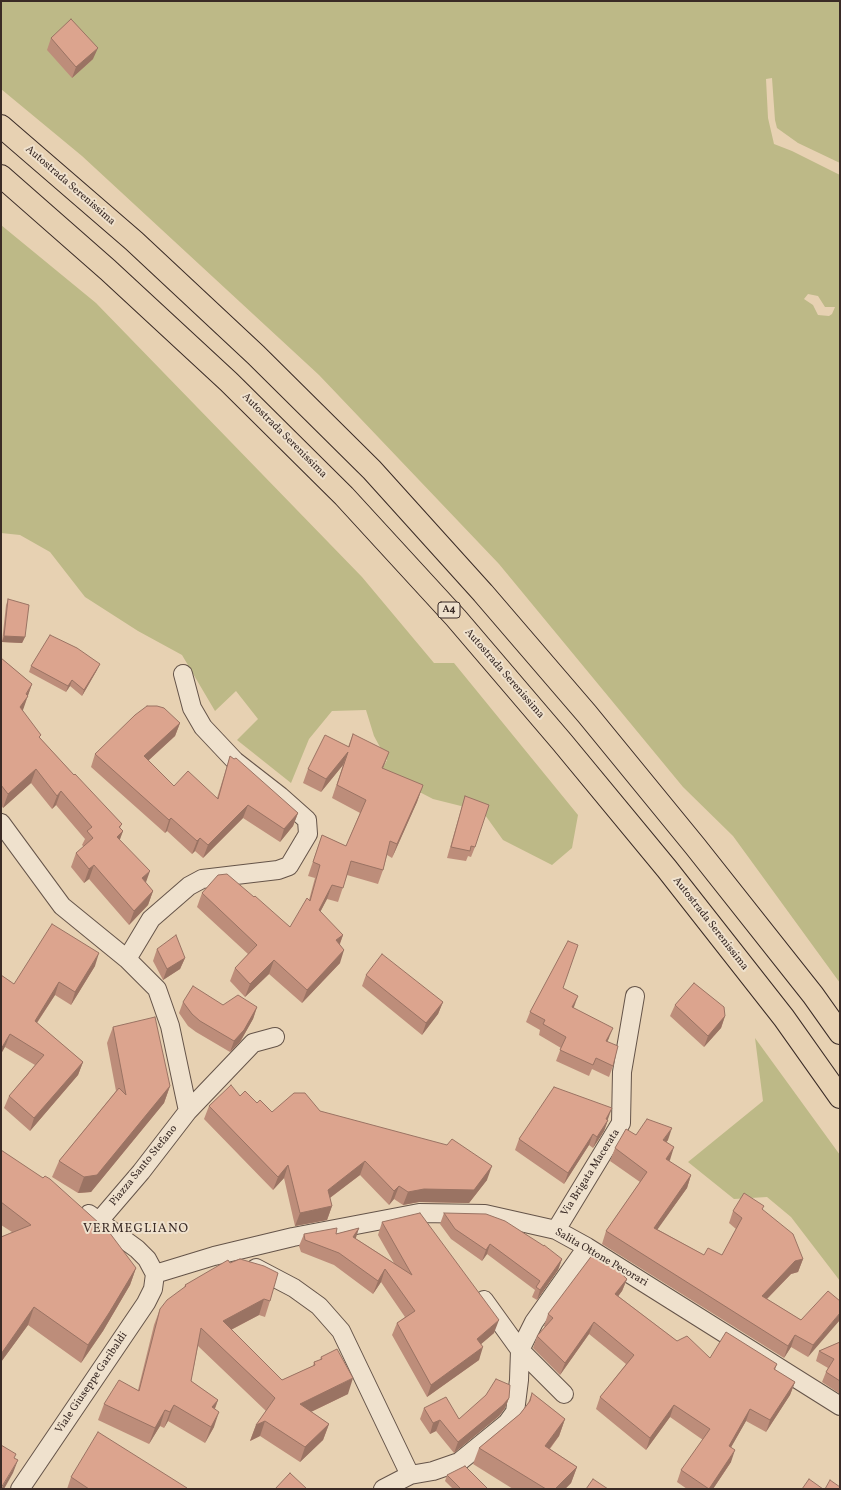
<!DOCTYPE html>
<style>
body{margin:0}
#map{position:relative;width:841px;height:1490px;overflow:hidden;background:#e7d1b2;font-family:Vollkorn,serif}
canvas{display:block}
.frame{position:absolute;inset:0;border:2px solid #3a2b26;pointer-events:none}
</style>
<div id="map">
<canvas width="841" height="1490"></canvas>
<div class="frame"></div>
</div>
<script>
const ctx = document.querySelector('canvas').getContext('2d');
ctx.lineJoin = 'round';
function fill(path, color) { ctx.fillStyle = color; ctx.fill(path, 'evenodd'); }
const shape = rows => new Path2D(rows.map(r => 'M' + r).join(''));
function stroke(path, color, width, dash) { ctx.strokeStyle = color; ctx.lineWidth = width; ctx.lineCap = dash ? 'butt' : 'round'; ctx.setLineDash(dash || []); ctx.stroke(path); }
function label(font, color, halo, rows, align = 'center') {
  ctx.font = font + ' Vollkorn,serif'; ctx.lineWidth = 4; ctx.setLineDash([]); ctx.textBaseline = 'middle'; ctx.strokeStyle = halo; ctx.fillStyle = color; for (const [text, x, y, turn = 0] of rows) {
    ctx.save(); ctx.translate(x, y); ctx.rotate((+turn || 0) * Math.PI / 180); ctx.textAlign = isNaN(turn) ? turn : align; if (halo) ctx.strokeText(text, 0, 0); ctx.fillText(text, 0, 0); ctx.restore();
  }
}
const green = shape([
 [1,1,840,1,840,163,798,143,777,128,775,120,772,78,766,79,768,118,774,144,792,151,840,175,840,983,733,836,683,787,499,564,319,375,82,156,1,89],
 [808,294,818,296,825,307,835,307,832,314,829,316,818,315,813,305,804,299],
 [1,225,96,303,362,577,434,663,454,663,578,815,572,848,552,865,503,840,485,815,461,806,433,799,381,772,387,760,374,736,366,710,332,711,309,739,291,783,237,740,258,719,236,691,215,711,182,655,138,631,85,597,50,552,20,535,1,533],
 [755,1038,840,1155,840,1281,791,1217,767,1197,734,1199,688,1162,763,1101]
]);
const minor = shape([
 [1,823,62,906,127,959,157,989,170,1026,188,1111],
 [127,959,151,919,189,886,202,879,278,870,289,866,308,834,307,820,280,796,235,761,203,727,192,708,183,674],
 [89,1214,137,1249,147,1259,155,1274],
 [99,1221,141,1172,188,1111,253,1043,275,1037],
 [556,1230,621,1123,622,1072,635,996],
 [256,1268,294,1288,319,1306,341,1331,410,1475],
 [155,1274,214,1256,293,1237,419,1213,485,1214,556,1230,587,1247,840,1406],
 [484,1300,520,1350,564,1394],
 [20,1489,146,1303,153,1289,155,1274],
 [383,1489,410,1475,433,1471,459,1462,507,1423,515,1412,519,1380,520,1350,534,1322,587,1247]
]);
const motorway = shape([
 [1,126,134,241,256,355,372,470,483,593,587,714,695,846,813,995,840,1033],
 [1,176,108,270,229,382,344,496,456,618,562,742,667,869,784,1018,840,1097]
]);
const wall = shape([
 [51,38,93,59,72,78,47,50],
 [8,599,25,637,22,643,2,642,6,605],
 [1,658,32,684,22,711,40,738,74,775,122,824,120,828,123,831,119,840,146,883,153,891,148,905,129,925,89,879,84,883,71,867,76,853,84,847,82,845,85,839,56,805,52,809,31,783,3,808,1,805],
 [31,666,97,670,82,696,70,686,66,692,29,672],
 [180,723,175,736,148,761,174,786,217,798,226,769,230,756,298,813,293,826,280,842,243,818,203,858,195,851,192,854,167,831,165,833,91,767,95,754],
 [353,734,383,768,422,788,417,802,392,858,387,855,383,870,378,884,347,875,338,902,327,899,320,912,343,935,340,944,340,963,302,1003,269,974,245,997,230,981,235,968,248,954,197,907,202,893,254,897,290,927,309,900,315,878,308,876,322,835,346,846,360,813,332,798,343,765,321,792,303,783,308,769,348,747],
 [465,796,475,847,471,857,468,856,466,861,447,858,462,806],
 [157,949,185,958,180,969,163,980,153,961],
 [95,966,71,1005,55,995,37,1023,83,1062,78,1075,30,1131,4,1108,9,1096,35,1065,5,1047,14,984],
 [366,975,443,1002,438,1014,422,1035,362,986],
 [563,988,573,1007,609,1038,607,1042,613,1066,609,1077,592,1069,589,1076,556,1061,561,1048,539,1035,540,1030,526,1022,530,1012],
 [183,1002,223,1005,257,1007,253,1019,240,1042,230,1052,196,1032,188,1026,179,1013],
 [675,1005,725,1016,721,1028,704,1047,670,1016],
 [113,1027,170,1086,164,1103,91,1192,78,1193,52,1177,59,1161,116,1091,107,1043],
 [240,1096,257,1103,272,1112,320,1111,487,1180,469,1203,419,1202,403,1205,394,1199,389,1205,360,1175,330,1198,332,1206,327,1220,295,1226,284,1178,273,1190,204,1119,209,1106],
 [608,1120,604,1131,593,1148,589,1145,564,1184,515,1150,519,1139],
 [636,1135,668,1140,666,1142,670,1160,669,1161,691,1175,687,1188,657,1229,704,1255,722,1255,736,1229,729,1223,733,1211,763,1210,803,1259,798,1272,791,1274,767,1299,801,1320,840,1301,808,1357,791,1347,784,1358,602,1244,606,1231,640,1182,610,1161,615,1148],
 [1,1150,136,1268,130,1285,103,1331,81,1363,28,1325,1,1362,1,1237,12,1232,1,1225],
 [444,1213,562,1259,558,1270,537,1300,532,1297,535,1290,487,1254,482,1261,451,1239,440,1224],
 [382,1222,494,1333,481,1344,479,1360,427,1397,392,1335,397,1323,405,1317,381,1282,373,1294,334,1265,301,1252,299,1246,304,1234,336,1234,359,1228,355,1238,394,1263,378,1235],
 [230,1263,270,1301,265,1317,259,1315,231,1330,282,1380,313,1366,314,1362,320,1360,321,1357,348,1394,311,1412,329,1424,323,1440,300,1462,260,1436,250,1441,256,1425,266,1411,198,1346,191,1381,218,1400,215,1409,214,1427,205,1443,168,1421,164,1428,160,1426,149,1444,98,1420,104,1404,138,1390,154,1325,160,1309,184,1288,185,1285],
 [627,1279,622,1291,618,1296,677,1341,710,1358,777,1364,775,1370,795,1382,790,1395,766,1432,746,1421,731,1447,731,1462,713,1489,687,1489,677,1482,681,1470,703,1440,670,1417,646,1450,596,1409,600,1397,626,1364,589,1334,560,1375,533,1348,537,1336,545,1327,544,1326,548,1314],
 [840,1342,840,1394,822,1382,826,1372,828,1368,816,1361,819,1351],
 [532,1393,565,1419,559,1436,550,1449,577,1467,571,1483,565,1489,513,1489,473,1464,479,1448,520,1414,528,1403],
 [509,1398,505,1408,499,1416,454,1453,436,1431,430,1434,420,1419,424,1408,459,1419],
 [447,1475,488,1489,453,1489,445,1481],
 [71,1477,187,1489,67,1489]
]);
const shadedWall = shape([
 [98,48,93,59,72,78,76,67],
 [4,636,25,637,22,643,2,642],
 [100,664,97,670,82,696,84,690],
 [72,680,70,686,66,692,68,686],
 [32,684,23,710,14,721,20,707],
 [180,723,175,736,139,769,144,756],
 [348,752,343,765,321,792,326,779],
 [389,752,384,766,377,781,382,768],
 [36,769,31,783,3,808,8,794],
 [422,788,417,802,392,858,397,844],
 [61,791,56,805,52,809,57,796],
 [248,805,243,818,203,858,208,845],
 [298,813,293,826,280,842,284,829],
 [171,818,167,831,165,833,169,820],
 [123,831,118,845,117,837],
 [200,838,195,851,192,854,197,841],
 [94,865,89,879,84,883,89,869],
 [150,871,145,885,142,878],
 [332,885,327,899,314,924,319,910],
 [153,891,148,905,129,925,134,911],
 [343,935,338,948,336,940],
 [344,950,340,963,302,1003,307,990],
 [99,953,95,966,71,1005,75,992],
 [185,958,180,969,163,980,167,969],
 [274,960,269,974,245,997,250,984],
 [59,982,55,995,30,1033,35,1021],
 [578,996,574,1007,568,1017,572,1007],
 [443,1002,438,1014,422,1035,426,1023],
 [257,1007,253,1019,240,1042,230,1052,234,1041],
 [725,1016,721,1028,704,1047,708,1036],
 [613,1028,609,1038,602,1052,606,1041],
 [10,1034,5,1047,1,1054,1,1049],
 [83,1062,78,1075,30,1131,34,1118],
 [170,1086,164,1103,91,1192,78,1193,84,1177],
 [612,1108,608,1119,604,1126,608,1120,604,1131,593,1148,597,1137,606,1119],
 [672,1128,668,1140,659,1152,663,1140],
 [593,1134,589,1145,564,1184,568,1173],
 [674,1147,670,1160,662,1171,666,1159],
 [365,1161,360,1175,323,1203,328,1190],
 [288,1165,284,1178,273,1190,278,1177],
 [492,1166,487,1180,469,1203,419,1202,403,1205,408,1192],
 [691,1175,687,1188,650,1240,654,1228],
 [399,1186,394,1199,389,1205,394,1191],
 [332,1206,327,1220,295,1226,300,1213],
 [359,1228,355,1241,353,1237],
 [490,1244,487,1254,482,1261,486,1250],
 [562,1259,558,1270,537,1300,540,1290],
 [803,1259,798,1272,791,1274,758,1308,762,1296,795,1261],
 [136,1268,130,1285,103,1331,81,1363,88,1345],
 [385,1269,381,1282,373,1294,378,1281],
 [627,1279,622,1291,611,1306,615,1294],
 [264,1299,259,1315,217,1337,223,1321],
 [34,1307,28,1325,1,1362,1,1354],
 [840,1313,840,1320,808,1357,813,1345],
 [499,1320,494,1333,473,1351,477,1339],
 [594,1322,589,1334,560,1375,565,1363],
 [795,1335,791,1347,784,1358,788,1346],
 [483,1347,479,1360,427,1397,431,1385],
 [353,1378,348,1394,294,1420,300,1404],
 [795,1382,790,1395,766,1432,770,1420],
 [509,1398,505,1408,499,1416,454,1453,458,1442],
 [218,1400,212,1415,212,1407],
 [174,1405,168,1421,164,1428,170,1412],
 [674,1405,670,1417,646,1450,650,1438],
 [750,1409,746,1421,725,1458,729,1446],
 [165,1410,160,1426,149,1444,155,1428],
 [219,1412,214,1427,205,1443,211,1427],
 [565,1419,559,1436,539,1462,545,1446],
 [440,1420,436,1431,430,1434,433,1423],
 [265,1421,260,1436,250,1441,256,1425],
 [329,1424,323,1440,300,1462,305,1447],
 [735,1450,731,1462,713,1489,709,1489],
 [18,1460,13,1473,4,1489,1,1489],
 [577,1467,571,1483,565,1489,555,1489]
]);
const building = shape([
 [71,19,98,48,76,67,51,38,71,19],
 [8,599,29,605,25,637,4,636,8,599],
 [50,635,77,648,100,664,84,690,72,680,68,686,31,666,50,635],
 [1,658,32,684,26,694,28,696,20,707,41,735,39,737,74,775,75,774,122,824,119,827,123,831,117,837,150,871,142,878,153,891,134,911,94,865,89,869,76,853,93,838,87,831,92,827,61,791,57,796,36,769,8,794,1,785,1,658],
 [147,706,157,706,164,708,180,723,144,756,174,786,188,771,218,799,230,756,234,759,236,758,298,813,284,829,248,805,208,845,200,838,197,841,171,818,169,820,95,754,135,715,147,706],
 [353,734,389,752,382,768,423,785,422,788,397,844,390,841,383,870,351,861,343,888,332,885,319,910,343,935,336,940,344,950,307,990,274,960,250,984,235,968,257,945,202,893,218,875,227,874,254,897,255,896,290,927,307,898,310,901,320,865,313,862,322,835,346,846,366,800,337,785,348,752,326,779,308,769,325,735,349,747,353,734],
 [465,796,489,805,475,847,471,846,470,851,451,847,465,796],
 [52,924,99,953,75,992,59,982,35,1021,83,1062,34,1118,9,1096,44,1055,10,1034,1,1049,1,975,14,984,52,924],
 [176,935,185,958,167,969,157,949,176,935],
 [568,941,578,945,563,988,578,996,572,1007,613,1028,606,1041,618,1046,613,1066,596,1058,593,1065,560,1050,566,1037,543,1024,545,1020,530,1012,568,941],
 [382,954,443,1002,426,1023,366,975,382,954],
 [694,983,724,1007,725,1016,708,1036,675,1005,694,983],
 [193,986,223,1005,238,995,257,1007,244,1030,234,1041,200,1021,192,1014,183,1002,193,986],
 [155,1017,170,1086,97,1175,84,1177,59,1161,119,1088,126,1095,113,1027,155,1017],
 [231,1085,240,1096,245,1091,257,1103,260,1100,272,1112,294,1093,305,1093,320,1111,447,1145,452,1139,492,1166,474,1190,424,1189,408,1192,399,1186,394,1191,365,1161,328,1190,332,1206,300,1213,288,1165,278,1177,209,1106,231,1085],
 [554,1087,612,1108,606,1119,608,1120,597,1137,593,1134,568,1173,519,1139,554,1087],
 [647,1119,672,1128,663,1140,674,1147,666,1159,691,1175,654,1228,704,1255,708,1248,722,1255,742,1218,733,1211,744,1193,764,1206,762,1209,793,1234,803,1259,795,1261,762,1296,801,1320,828,1291,840,1301,840,1313,813,1345,795,1335,788,1346,606,1231,647,1172,615,1148,626,1129,636,1135,647,1119],
 [1,1150,43,1178,45,1176,50,1179,109,1232,136,1268,109,1313,88,1345,34,1307,1,1354,1,1237,31,1225,1,1202,1,1150],
 [420,1213,499,1320,477,1339,483,1347,431,1385,397,1323,415,1311,385,1269,378,1281,339,1253,305,1240,304,1234,337,1228,336,1234,359,1228,353,1237,412,1275,382,1222,420,1213],
 [444,1213,486,1214,505,1221,544,1246,544,1245,562,1259,540,1290,536,1287,540,1281,490,1244,486,1250,455,1229,444,1213],
 [596,1250,627,1279,615,1294,677,1341,687,1336,710,1358,726,1332,777,1364,774,1369,795,1382,770,1420,750,1409,729,1446,735,1450,709,1489,681,1470,710,1429,674,1405,650,1438,600,1397,634,1355,594,1322,565,1363,537,1336,553,1318,548,1314,596,1250],
 [240,1259,264,1266,278,1273,270,1301,264,1299,223,1321,282,1380,315,1365,314,1362,322,1359,321,1357,337,1349,353,1378,300,1404,329,1424,305,1447,265,1421,256,1425,275,1398,201,1328,191,1381,218,1400,212,1407,219,1412,211,1427,174,1405,170,1412,165,1410,155,1428,104,1404,119,1380,139,1391,160,1309,167,1300,186,1286,185,1285,228,1260,230,1263,240,1259],
 [840,1342,840,1381,826,1372,834,1359,819,1351,840,1342],
 [496,1379,510,1385,509,1398,503,1405,458,1442,440,1420,433,1423,424,1408,446,1397,459,1419,486,1395,496,1379],
 [532,1393,565,1419,545,1446,577,1467,555,1489,546,1489,479,1448,520,1414,530,1401,532,1393],
 [98,1432,187,1488,186,1489,89,1489,71,1477,98,1432],
 [1,1445,16,1454,14,1458,18,1460,1,1488,1,1445],
 [465,1466,488,1489,461,1489,447,1475,465,1466],
 [290,1473,307,1489,275,1489,290,1473],
 [593,1479,608,1489,586,1489,593,1479],
 [809,1479,823,1489,802,1489,809,1479],
 [830,1480,840,1487,840,1489,825,1489,830,1480]
]);
const shields = [
 [449,610,22]
];
const shieldNames = [
 ["A4",449,610]
];
const streetNames = [
 ["Autostrada Serenissima",70,186,41],
 ["Autostrada Serenissima",284,436,45],
 ["Autostrada Serenissima",504,674,49],
 ["Autostrada Serenissima",710,924,52],
 ["Piazza Santo Stefano",144,1166,-51],
 ["Via Brigata Macerata",591,1173,-58],
 ["Salita Ottone Pecorari",601,1258,30],
 ["Viale Giuseppe Garibaldi",92,1383,-56]
];
const quarterNames = [
 ["VERMEGLIANO",136,1230]
];
fill(green, '#bdb987');
stroke(minor, '#655449', 20);
stroke(motorway, '#3a2b26', 24);
stroke(minor, '#efe1cd', 18);
stroke(motorway, '#e7d1b2', 22);
fill(wall, '#bd8d7a');
fill(shadedWall, '#9a7363');
fill(building, '#dca48e');
stroke(building, '#9a7363', 1);
for (const [x, y, w] of shields) { const box = new Path2D(); box.roundRect(x - w / 2, y - 8, w, 16, 3); ctx.fillStyle = '#efe1cd'; ctx.fill(box); stroke(box, '#3a2b26', 1); }
label('bold 10px', '#3a2b26', null, shieldNames);
label('11px', '#3a2b26', '#efe1cd', streetNames);
ctx.letterSpacing = '1px';
label('13px', '#3a2b26', '#efe1cd', quarterNames);
ctx.letterSpacing = '0px';
</script>
